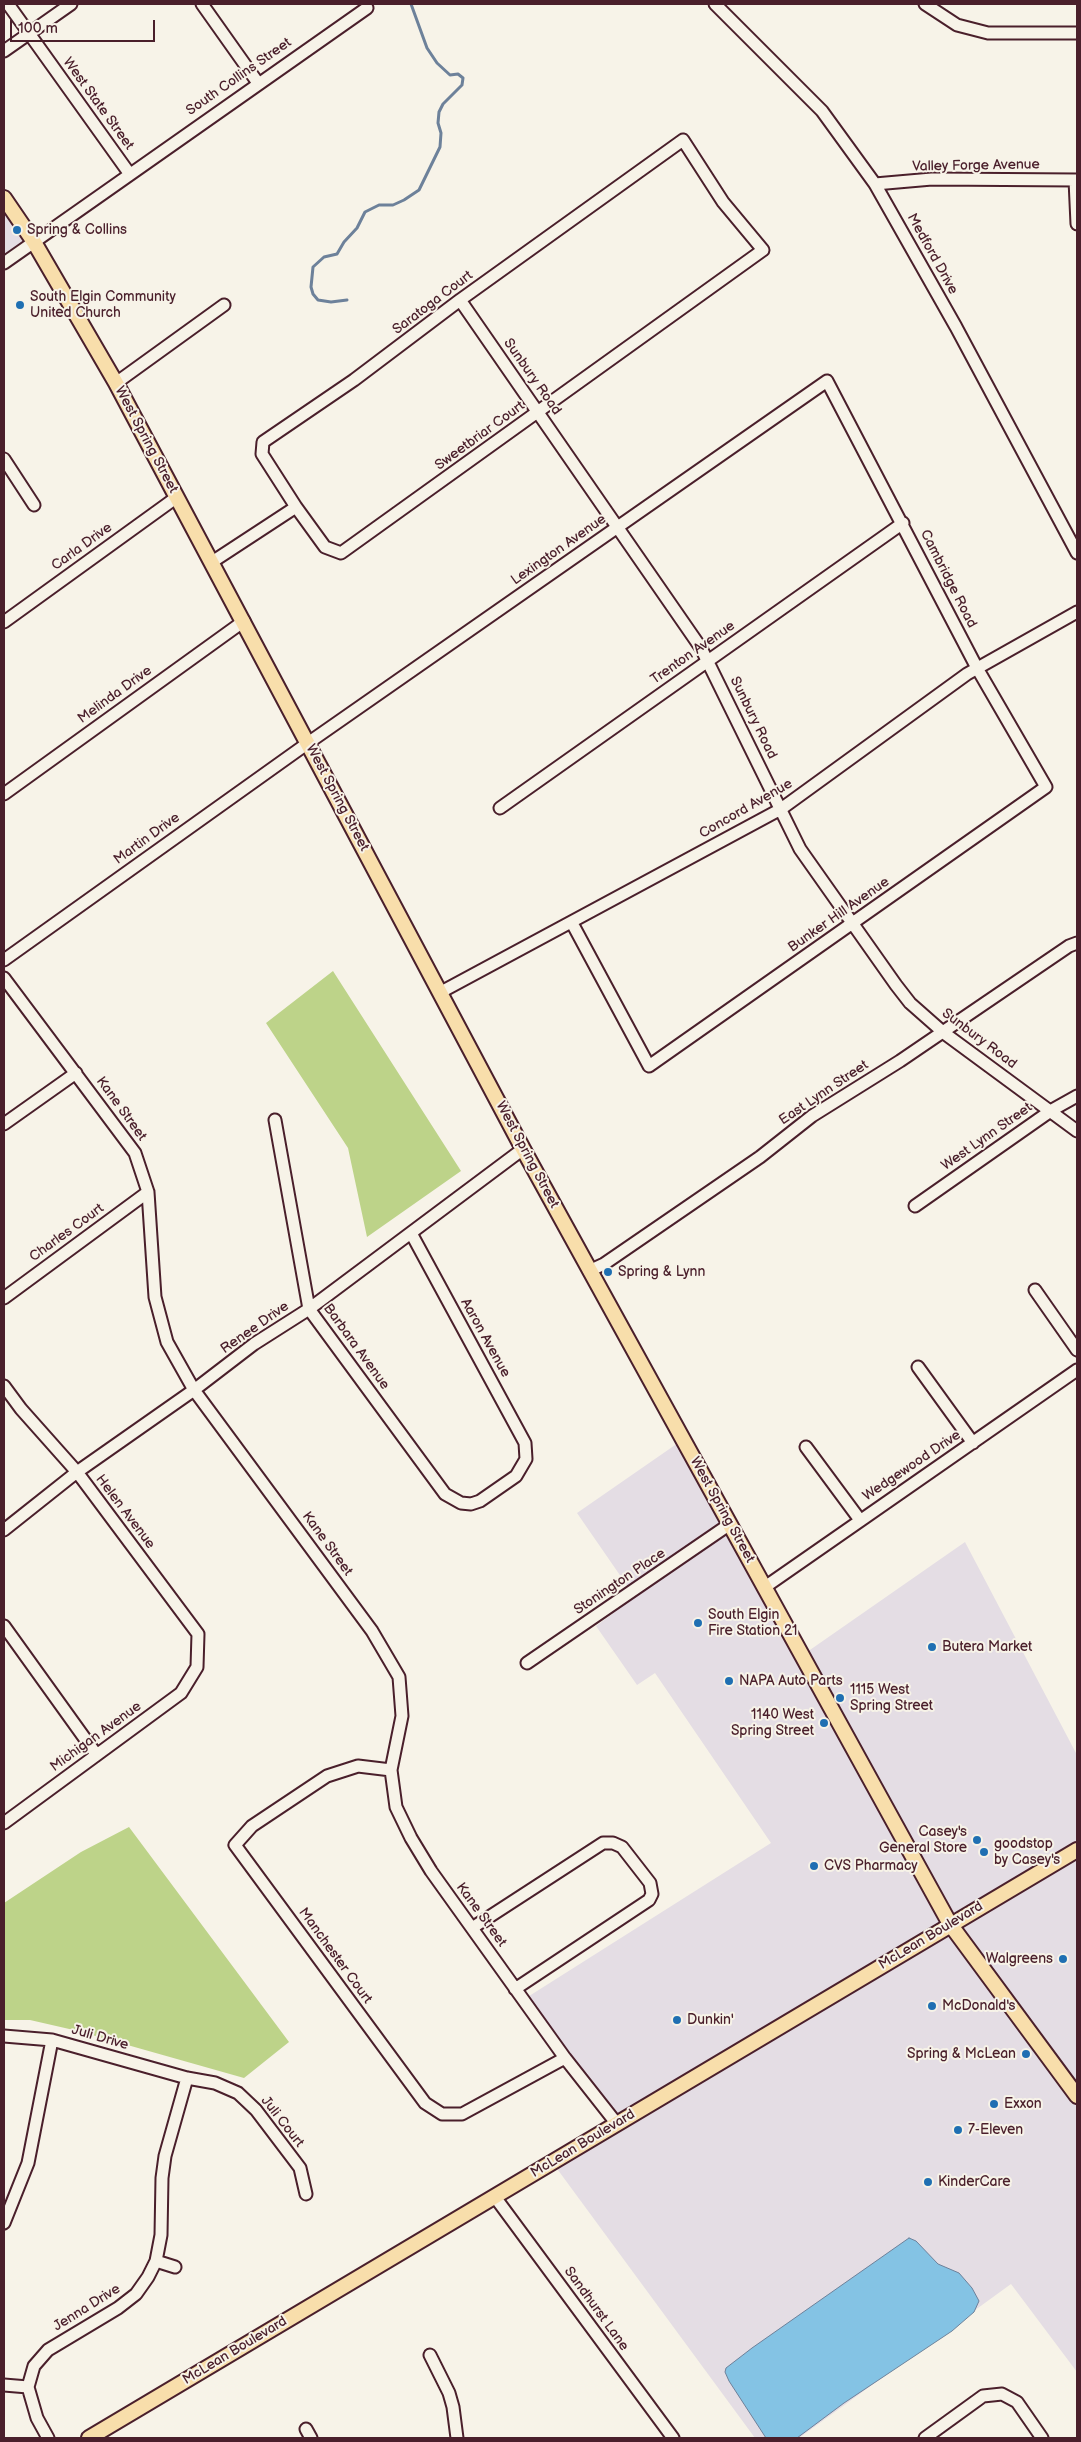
<!DOCTYPE html>
<style>
body{margin:0}
#map{position:relative;width:1081px;height:2442px;overflow:hidden;background:#f7f3e8;font-family:"Balsamiq Sans",sans-serif}
canvas{display:block}
.frame{position:absolute;inset:0;border:5px solid #4a1f2b;pointer-events:none}
.scale{position:absolute;left:10px;top:20px;width:145px;height:22px;box-sizing:border-box;border:2px solid #4a1f2b;border-top:0;padding-left:6px;font-size:15px;line-height:18px;white-space:nowrap;color:#4a1f2b;-webkit-text-stroke:4px #f7f3e8;paint-order:stroke}
</style>
<div id="map">
<canvas width="1081" height="2442"></canvas>
<div class="frame"></div>
<div class="scale">100 m</div>
</div>
<script>
const ctx = document.querySelector('canvas').getContext('2d');
ctx.lineJoin = 'round';
function fill(path, color) { ctx.fillStyle = color; ctx.fill(path, 'evenodd'); }
const shape = rows => new Path2D(rows.map(r => 'M' + r).join(''));
function stroke(path, color, width, dash) { ctx.strokeStyle = color; ctx.lineWidth = width; ctx.lineCap = dash ? 'butt' : 'round'; ctx.setLineDash(dash || []); ctx.stroke(path); }
function label(font, color, halo, rows, align = 'center') {
  ctx.font = font + ' "Balsamiq Sans",sans-serif'; ctx.lineWidth = 4; ctx.setLineDash([]); ctx.textBaseline = 'middle'; ctx.strokeStyle = halo; ctx.fillStyle = color; for (const [text, x, y, turn = 0] of rows) {
    ctx.save(); ctx.translate(x, y); ctx.rotate((+turn || 0) * Math.PI / 180); ctx.textAlign = isNaN(turn) ? turn : align; if (halo) ctx.strokeText(text, 0, 0); ctx.fillText(text, 0, 0); ctx.restore();
  }
}
const built = shape([
 [4,202,30,241,4,259],
 [678,1443,945,1923,617,2120,526,1998,771,1843,655,1673,637,1685,596,1626,635,1597,577,1513],
 [965,1542,1077,1755,1077,1842,952,1917,807,1652],
 [1077,1854,1077,2090,957,1925],
 [949,1930,1077,2105,1077,2372,1011,2284,799,2438,755,2438,555,2166]
]);
const green = shape([
 [333,971,461,1171,367,1237,348,1148,266,1023],
 [129,1827,289,2042,244,2078,78,2031,30,2020,4,2020,4,1903,81,1852]
]);
const water = shape([
 [909,2238,916,2241,938,2264,959,2273,972,2288,979,2301,974,2312,952,2331,844,2403,797,2438,766,2438,729,2381,725,2372,726,2368,752,2348,909,2238]
]);
const stream = shape([
 [347,300,331,302,318,300,313,294,311,287,313,267,324,257,337,254,344,242,357,228,365,212,379,205,393,205,404,200,419,190,440,147,441,133,438,123,439,112,443,104,462,85,463,78,458,74,450,75,437,63,427,48,411,4]
]);
const minor = shape([
 [8,4,129,173],
 [202,4,258,83],
 [715,4,822,111,875,184,956,327,1077,553],
 [925,4,957,25,988,33,1077,33],
 [4,51,71,4],
 [683,140,723,202,763,250,341,553,325,547,296,507,262,454,263,442,354,380,460,300,683,140],
 [1075,180,1077,224],
 [875,184,932,179,1077,180],
 [4,263,367,8],
 [460,300,701,648,800,849,896,985,910,1003,944,1033,1077,1131],
 [116,383,224,305],
 [4,459,34,505],
 [212,562,296,507],
 [4,622,177,497],
 [4,794,244,621],
 [500,808,903,523],
 [4,960,308,743,827,381,977,668,1046,787,649,1066,572,923],
 [4,978,135,1153,148,1192,155,1297,167,1342,194,1390,372,1631,399,1677,402,1716,391,1770,396,1807,411,1838,431,1871,565,2058,617,2124],
 [441,992,781,809,967,674,1077,612],
 [275,1120,309,1309,445,1494,461,1503,471,1504,480,1501,516,1476,526,1459,525,1443,411,1233],
 [4,1124,76,1073],
 [915,1206,1052,1110,1077,1096],
 [589,1271,604,1264,760,1157,812,1116,900,1061,1069,946,1077,943],
 [1035,1290,1077,1350],
 [4,1298,148,1192],
 [918,1367,973,1443],
 [4,1386,21,1409,77,1472,198,1634,197,1667,181,1693,4,1823],
 [806,1447,860,1520],
 [4,1530,77,1472,194,1390,254,1344,309,1309,523,1149],
 [765,1587,1077,1370],
 [4,1626,96,1754],
 [527,1663,730,1524],
 [391,1770,358,1766,327,1776,252,1826,235,1845,425,2103,442,2114,462,2114,565,2058],
 [472,1928,603,1843,613,1843,622,1847,650,1883,652,1894,649,1900,515,1989],
 [4,2036,52,2040,187,2078,215,2083,238,2093,256,2110,300,2168,306,2194],
 [495,2197,673,2438],
 [4,2223,28,2163,52,2040],
 [156,2261,175,2267],
 [430,2355,449,2393,453,2407,457,2438],
 [4,2385,28,2387],
 [306,2429,311,2438],
 [48,2438,37,2418,28,2387,34,2366,48,2350,118,2308,136,2294,148,2277,156,2261,161,2235,162,2178,165,2156,187,2078],
 [925,2438,983,2396,1002,2394,1017,2402,1042,2438]
]);
const major = shape([
 [4,198,34,242,116,383,523,1149,950,1924,1077,2096],
 [89,2438,1077,1850]
]);
const markers = [
 [17,230,5,"#1f6fb2"],
 [20,305,5,"#1f6fb2"],
 [608,1272,5,"#1f6fb2"],
 [698,1623,5,"#1f6fb2"],
 [932,1647,5,"#1f6fb2"],
 [729,1681,5,"#1f6fb2"],
 [840,1698,5,"#1f6fb2"],
 [824,1723,5,"#1f6fb2"],
 [977,1840,5,"#1f6fb2"],
 [984,1852,5,"#1f6fb2"],
 [814,1866,5,"#1f6fb2"],
 [1063,1959,5,"#1f6fb2"],
 [932,2006,5,"#1f6fb2"],
 [677,2020,5,"#1f6fb2"],
 [1026,2054,5,"#1f6fb2"],
 [994,2104,5,"#1f6fb2"],
 [958,2130,5,"#1f6fb2"],
 [928,2182,5,"#1f6fb2"]
];
const streetNames = [
 ["South Collins Street",239,77,-35],
 ["West State Street",98,104,54],
 ["Valley Forge Avenue",976,166,-1],
 ["Medford Drive",932,254,61],
 ["Saratoga Court",433,303,-37],
 ["Sunbury Road",532,377,55],
 ["Sweetbriar Court",480,436,-36],
 ["West Spring Street",146,440,62],
 ["Carla Drive",82,547,-36],
 ["Lexington Avenue",559,550,-35],
 ["Cambridge Road",948,579,63],
 ["Trenton Avenue",693,653,-35],
 ["Melinda Drive",115,695,-36],
 ["Sunbury Road",753,718,64],
 ["West Spring Street",337,798,62],
 ["Concord Avenue",746,809,-30],
 ["Martin Drive",147,839,-36],
 ["Bunker Hill Avenue",839,915,-35],
 ["Sunbury Road",979,1039,37],
 ["East Lynn Street",824,1093,-34],
 ["Kane Street",121,1109,54],
 ["West Lynn Street",987,1137,-35],
 ["West Spring Street",527,1155,62],
 ["Charles Court",67,1233,-36],
 ["Renee Drive",255,1328,-35],
 ["Aaron Avenue",485,1338,61],
 ["Barbara Avenue",356,1347,54],
 ["Wedgewood Drive",912,1466,-34],
 ["West Spring Street",722,1510,61],
 ["Helen Avenue",125,1512,53],
 ["Kane Street",327,1544,54],
 ["Stonington Place",620,1582,-34],
 ["Michigan Avenue",96,1737,-36],
 ["Kane Street",481,1915,54],
 ["McLean Boulevard",931,1936,-31],
 ["Manchester Court",335,1956,54],
 ["Juli Drive",100,2038,16],
 ["Juli Court",282,2122,52],
 ["McLean Boulevard",583,2144,-31],
 ["Jenna Drive",87,2308,-32],
 ["Sandhurst Lane",596,2309,54],
 ["McLean Boulevard",235,2351,-31]
];
const poiNames = [
 ["Spring & Collins",27,230],
 ["South Elgin Community",30,297],
 ["United Church",30,313],
 ["Spring & Lynn",618,1272],
 ["South Elgin",708,1615],
 ["Fire Station 21",708,1631],
 ["Butera Market",942,1647],
 ["NAPA Auto Parts",739,1681],
 ["1115 West",850,1690],
 ["Spring Street",850,1706],
 ["1140 West",814,1715,"right"],
 ["Spring Street",814,1731,"right"],
 ["Casey's",967,1832,"right"],
 ["General Store",967,1848,"right"],
 ["goodstop",994,1844],
 ["by Casey's",994,1860],
 ["CVS Pharmacy",824,1866],
 ["Walgreens",1053,1959,"right"],
 ["McDonald's",942,2006],
 ["Dunkin'",687,2020],
 ["Spring & McLean",1016,2054,"right"],
 ["Exxon",1004,2104],
 ["7-Eleven",968,2130],
 ["KinderCare",938,2182]
];
fill(built, '#e4dde4');
fill(green, '#bdd389');
fill(water, '#84c3e4');
stroke(water, '#6d819a', 1);
stroke(stream, '#6d819a', 3);
stroke(minor, '#4a1f2b', 15);
stroke(major, '#4a1f2b', 18);
stroke(minor, '#f7f3e8', 11);
stroke(major, '#f8deab', 14);
for (const [x, y, r, color] of markers) { const dot = new Path2D(); dot.arc(x, y, r, 0, 2 * Math.PI); ctx.fillStyle = color; ctx.fill(dot); stroke(dot, '#f7f3e8', 2); }
label('14px', '#4a1f2b', '#f7f3e8', streetNames);
label('14px', '#4a1f2b', '#f7f3e8', poiNames, 'left');
</script>
